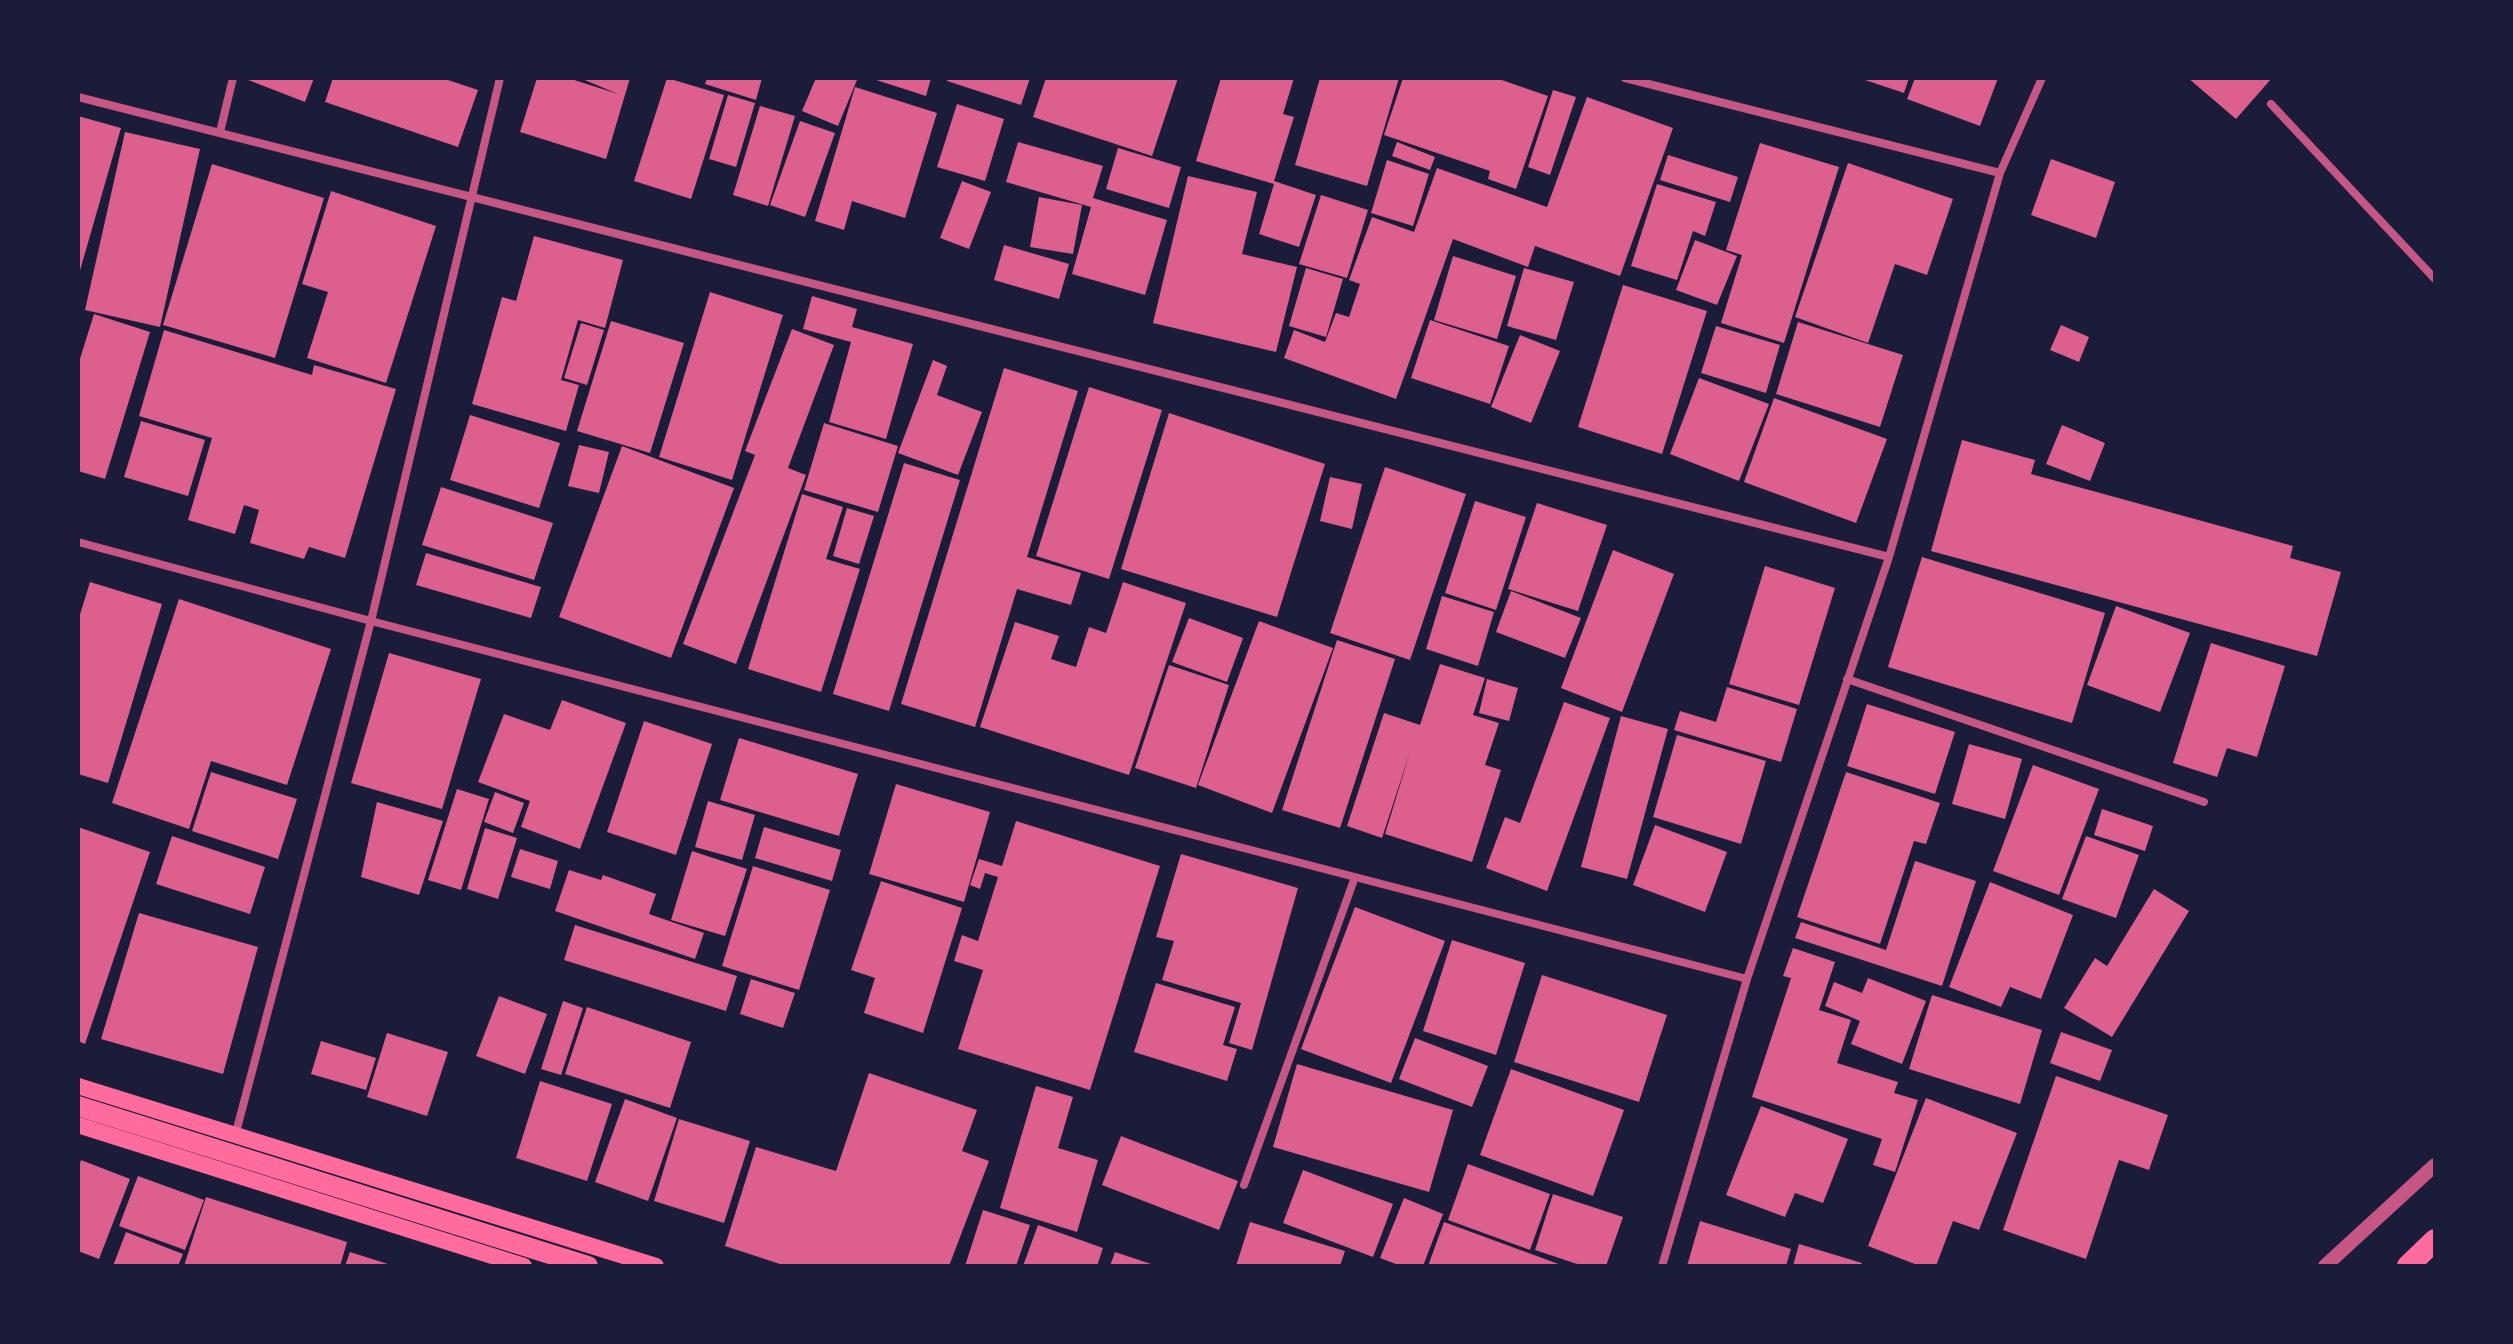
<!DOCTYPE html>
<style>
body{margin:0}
#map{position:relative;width:2513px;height:1344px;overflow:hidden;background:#1b1b3a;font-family:"Golos Text",sans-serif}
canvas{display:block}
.frame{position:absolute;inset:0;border:80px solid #1b1b3a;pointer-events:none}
</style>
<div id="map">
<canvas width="2513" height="1344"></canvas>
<div class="frame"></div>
</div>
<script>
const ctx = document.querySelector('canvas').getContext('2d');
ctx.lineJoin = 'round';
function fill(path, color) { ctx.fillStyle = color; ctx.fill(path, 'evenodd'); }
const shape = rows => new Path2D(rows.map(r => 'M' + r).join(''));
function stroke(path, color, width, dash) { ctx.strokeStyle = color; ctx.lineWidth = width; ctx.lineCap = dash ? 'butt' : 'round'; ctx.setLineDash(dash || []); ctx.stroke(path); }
const building = shape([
 [243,78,314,78,305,102],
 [333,78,442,78,478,90,458,147,325,102],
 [537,78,568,78,618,94,580,78,630,78,606,159,520,132],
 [667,78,724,95,691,199,634,181],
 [707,78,762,78,756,100,705,84],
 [816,78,857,80,838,126,802,111],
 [870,78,931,78,926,96],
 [948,78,1030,78,1021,105,947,81],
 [1046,78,1178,78,1152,156,1033,117],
 [1221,78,1294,78,1283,114,1294,117,1274,181,1316,195,1299,247,1259,234,1274,184,1196,161],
 [1320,78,1399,78,1367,186,1295,165],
 [1403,78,1496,78,1548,96,1516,189,1488,179,1490,171,1384,135],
 [1859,78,1909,78,1904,93],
 [1915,78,1998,78,1980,126,1907,99],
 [2188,78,2272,78,2236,119],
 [855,87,937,113,905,218,852,201,844,230,815,221],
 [1553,90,1576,97,1550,175,1528,167],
 [728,95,755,103,736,167,709,159],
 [1587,97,1673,128,1620,276,1535,246,1528,267,1453,239,1396,399,1284,358,1294,330,1325,342,1336,313,1349,317,1360,284,1349,280,1372,217,1414,232,1437,168,1547,207],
 [957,104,1004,119,985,181,937,167],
 [760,106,795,116,768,206,733,195],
 [78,116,121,128,79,274,78,274],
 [800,121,835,133,805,217,770,205],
 [125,132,200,149,160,327,85,310],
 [1018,142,1103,166,1093,198,1167,220,1145,295,1072,274,1091,207,1006,182],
 [1397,142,1435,157,1430,170,1392,156],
 [1760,143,1839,167,1784,343,1721,323,1742,255,1726,250],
 [1118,148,1181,167,1169,208,1106,189],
 [1668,155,1738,177,1730,202,1660,180],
 [2051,159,2115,182,2096,238,2031,215],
 [1387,160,1429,174,1413,226,1371,213],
 [1848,163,1953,199,1927,275,1895,264,1868,343,1795,317],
 [212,164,324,198,275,358,163,325],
 [1188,176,1257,192,1242,254,1297,267,1276,352,1153,323],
 [962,181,991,192,969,249,940,238],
 [1657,184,1716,202,1705,236,1693,231,1677,280,1631,266],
 [331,191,436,226,386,383,307,358,328,292,302,284],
 [1321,195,1368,210,1347,278,1299,264],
 [1039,197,1082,205,1073,254,1030,247],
 [534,236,623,260,605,328,578,320,561,380,579,385,566,431,472,404,502,297,516,301],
 [1695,240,1737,256,1717,305,1676,290],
 [1004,245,1069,264,1059,299,994,280],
 [1453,256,1516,276,1497,339,1434,320],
 [1306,268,1343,279,1326,337,1289,326],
 [1524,268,1574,282,1556,340,1507,326],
 [1623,285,1707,311,1662,454,1578,427],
 [710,292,783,315,732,480,659,457],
 [812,296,857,309,852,327,913,344,886,439,829,422,851,342,803,329],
 [94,314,150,332,105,479,78,471,78,365],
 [1430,320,1509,346,1490,404,1411,378],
 [611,321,684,343,650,453,577,431],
 [1798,322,1903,355,1880,427,1776,394],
 [581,323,604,330,587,385,564,378],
 [2061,325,2089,337,2079,362,2050,350],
 [1716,326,1780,345,1766,393,1701,373],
 [792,329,834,345,788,468,806,475,736,664,683,644,755,455,745,451],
 [164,330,312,375,314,365,396,389,345,558,309,547,304,559,250,543,259,510,244,505,235,534,188,520,212,438,139,416],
 [1520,335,1560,351,1531,423,1491,407],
 [933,360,947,366,937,395,982,412,958,475,898,453],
 [1004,368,1078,391,1027,557,1081,573,1071,605,1017,589,975,727,901,704],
 [1699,378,1769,404,1739,481,1670,454],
 [1089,387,1162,410,1109,579,1036,556],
 [1774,398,1887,439,1856,523,1744,482],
 [1169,413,1325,464,1277,617,1121,569],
 [470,415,560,443,539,508,450,480],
 [141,421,205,440,188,496,124,477],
 [824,423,898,446,878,512,804,490],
 [2062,425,2105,443,2090,481,2046,464],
 [1962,440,2035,460,2031,474,2293,546,2290,558,2341,572,2317,656,1931,551],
 [579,445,609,452,599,493,568,486],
 [622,446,734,488,671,658,559,617],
 [904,463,960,480,889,711,833,694],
 [1385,467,1466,494,1410,660,1330,633],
 [1330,477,1362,484,1352,529,1320,521],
 [441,487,553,523,534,580,422,545],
 [802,494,843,507,826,559,860,569,821,692,748,669],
 [1475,501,1526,517,1496,610,1445,593],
 [1537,503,1607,525,1578,611,1508,589],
 [847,508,874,516,859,564,833,556],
 [1613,550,1674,574,1622,712,1561,688],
 [426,553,541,587,531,618,416,585],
 [1922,557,2105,613,2072,723,1888,667],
 [1765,566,1835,588,1799,705,1729,684],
 [90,582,162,604,108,783,78,774,78,621],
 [1123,582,1186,603,1129,775,980,727,1015,622,1059,636,1051,659,1076,667,1089,627,1106,633],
 [1511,591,1581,618,1565,658,1496,632],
 [1442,596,1494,612,1478,666,1426,649],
 [179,599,331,649,287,785,211,761,189,829,112,803],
 [2116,606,2190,633,2160,712,2087,685],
 [1189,618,1243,638,1227,682,1172,662],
 [1259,621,1333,648,1272,813,1198,785],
 [1337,640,1395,659,1340,828,1282,810],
 [2211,643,2285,666,2257,757,2227,748,2217,777,2173,763],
 [389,653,481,679,442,809,351,783],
 [1440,664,1485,678,1473,715,1499,723,1485,765,1501,770,1472,862,1385,834,1411,749,1382,838,1347,826,1384,713,1420,725],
 [1169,665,1229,685,1196,788,1135,768],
 [1487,679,1518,688,1509,721,1479,713],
 [1727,687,1797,709,1781,762,1674,730,1680,711,1716,722],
 [562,700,626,723,580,849,521,827,530,801,478,782,504,714,550,730],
 [1564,702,1610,718,1547,891,1486,868,1505,817,1520,823],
 [1867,704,1955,732,1935,794,1847,766],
 [1621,716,1668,729,1627,879,1581,867],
 [644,721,712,744,676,855,607,832],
 [1677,735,1766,761,1741,844,1653,817],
 [739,738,858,774,839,836,720,800],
 [1969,744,2022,759,2005,819,1952,804],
 [2033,765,2099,789,2059,895,1993,871],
 [211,772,297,799,278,859,192,831],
 [1846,772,1940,803,1926,844,1914,841,1880,944,1797,917],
 [896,784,990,812,964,902,869,874],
 [457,789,489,799,461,890,428,880],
 [495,792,524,803,513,833,484,822],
 [708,801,755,815,742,860,695,847],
 [377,802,443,821,419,895,361,877],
 [2102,809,2153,826,2145,851,2094,835],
 [1016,821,1160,866,1090,1090,958,1049,983,970,954,961,962,935,978,941,998,877,985,873,980,889,970,885,979,859,1002,866],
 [1655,825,1727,852,1705,912,1633,885],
 [78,827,150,852,85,1044,78,1041],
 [764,827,841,850,832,881,755,858],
 [485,828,517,838,498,899,467,889],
 [172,836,265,867,250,914,156,884],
 [2086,836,2139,855,2116,918,2062,899],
 [520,849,558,861,550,889,511,877],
 [692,851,747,869,725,936,671,920],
 [1181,854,1298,888,1252,1050,1229,1043,1241,1003,1162,980,1174,941,1156,937],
 [1915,861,1976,881,1942,986,1795,938,1801,922,1886,950],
 [753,866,830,890,799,990,722,966],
 [569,870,601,880,603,875,656,894,649,914,704,933,695,959,555,911],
 [881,881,962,908,923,1033,864,1013,875,978,851,970],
 [1990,882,2073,915,2041,999,2010,987,2001,1007,1949,987],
 [2154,889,2189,911,2112,1037,2064,1008,2095,958,2107,966],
 [1355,907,1445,941,1391,1083,1301,1049],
 [139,913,258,947,223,1074,101,1039],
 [575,925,737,976,726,1011,564,960],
 [1452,940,1525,963,1496,1055,1423,1031],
 [1793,948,1835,962,1819,1010,1851,1020,1837,1063,1898,1082,1894,1093,1918,1100,1895,1172,1873,1165,1882,1139,1752,1097,1791,978,1783,976],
 [1542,975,1667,1015,1639,1102,1514,1062],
 [1868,978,1926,1001,1902,1064,1851,1044,1860,1021,1825,1006,1834,982,1862,993],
 [751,979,795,993,783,1028,740,1014],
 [1156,983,1235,1007,1223,1045,1237,1049,1227,1081,1134,1052],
 [1932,995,2042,1030,2020,1104,1909,1069],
 [499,996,547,1014,525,1074,476,1056],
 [563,1001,583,1008,561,1075,541,1069],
 [587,1007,691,1042,670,1108,565,1074],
 [2061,1032,2112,1050,2100,1081,2050,1063],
 [387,1033,448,1052,427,1116,367,1097],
 [1415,1038,1488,1066,1472,1107,1399,1079],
 [321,1041,376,1058,366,1090,311,1074],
 [1297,1064,1453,1110,1429,1192,1273,1147],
 [1511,1069,1624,1110,1593,1196,1480,1155],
 [869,1073,977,1110,962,1151,989,1161,949,1266,786,1266,725,1246,756,1147,836,1171],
 [2056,1076,2168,1115,2149,1170,2119,1160,2086,1259,2003,1230],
 [540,1081,612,1104,587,1181,516,1158],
 [1036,1086,1073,1097,1058,1148,1098,1160,1077,1232,1000,1208],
 [1926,1098,2017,1133,1979,1230,1953,1221,1936,1266,1920,1266,1868,1246],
 [625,1099,677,1118,648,1201,595,1182],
 [1761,1106,1848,1139,1823,1203,1795,1193,1785,1217,1726,1195],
 [679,1119,750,1141,724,1223,654,1201],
 [1121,1136,1238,1181,1219,1230,1102,1185],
 [81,1160,130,1179,99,1259,78,1251,78,1169],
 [1468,1164,1550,1194,1530,1250,1448,1220],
 [1303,1170,1393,1204,1373,1257,1283,1223],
 [138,1176,204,1200,185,1250,119,1226],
 [1553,1194,1623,1217,1606,1266,1583,1266,1535,1250],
 [206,1197,347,1242,340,1266,184,1266],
 [1404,1198,1443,1214,1423,1266,1401,1266,1380,1258],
 [983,1210,1030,1225,1016,1266,965,1266],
 [1700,1221,1791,1249,1786,1266,1687,1266],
 [1250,1222,1345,1251,1340,1266,1236,1266],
 [1444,1222,1564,1266,1428,1266],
 [1038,1225,1103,1248,1097,1266,1023,1266],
 [126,1232,183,1254,178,1266,113,1266],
 [1799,1244,1862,1263,1861,1266,1793,1266],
 [350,1252,391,1265,391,1266,345,1266],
 [1115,1252,1154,1265,1154,1266,1110,1266]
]);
const minor = shape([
 [1625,78,2000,173],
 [78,97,1889,557],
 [2271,104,2435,279],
 [220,132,233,78],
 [78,542,371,621,1747,979],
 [1847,679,2204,802],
 [235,1136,371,621,500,78],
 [1244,1185,1355,877],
 [1662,1266,1747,979,1889,557,2000,173,2042,78]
]);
const tertiary = shape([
 [2325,1266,2435,1165]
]);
const secondary = shape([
 [78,1086,656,1266],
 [78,1125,524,1266]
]);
const primary = shape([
 [78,1106,588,1266]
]);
const trunk = shape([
 [2408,1266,2435,1240]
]);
fill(building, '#dd5f8e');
stroke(minor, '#c65784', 8);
stroke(tertiary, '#c65784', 14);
stroke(secondary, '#ff6b9d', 16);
stroke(primary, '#ff6b9d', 20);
stroke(trunk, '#ff6b9d', 22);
</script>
